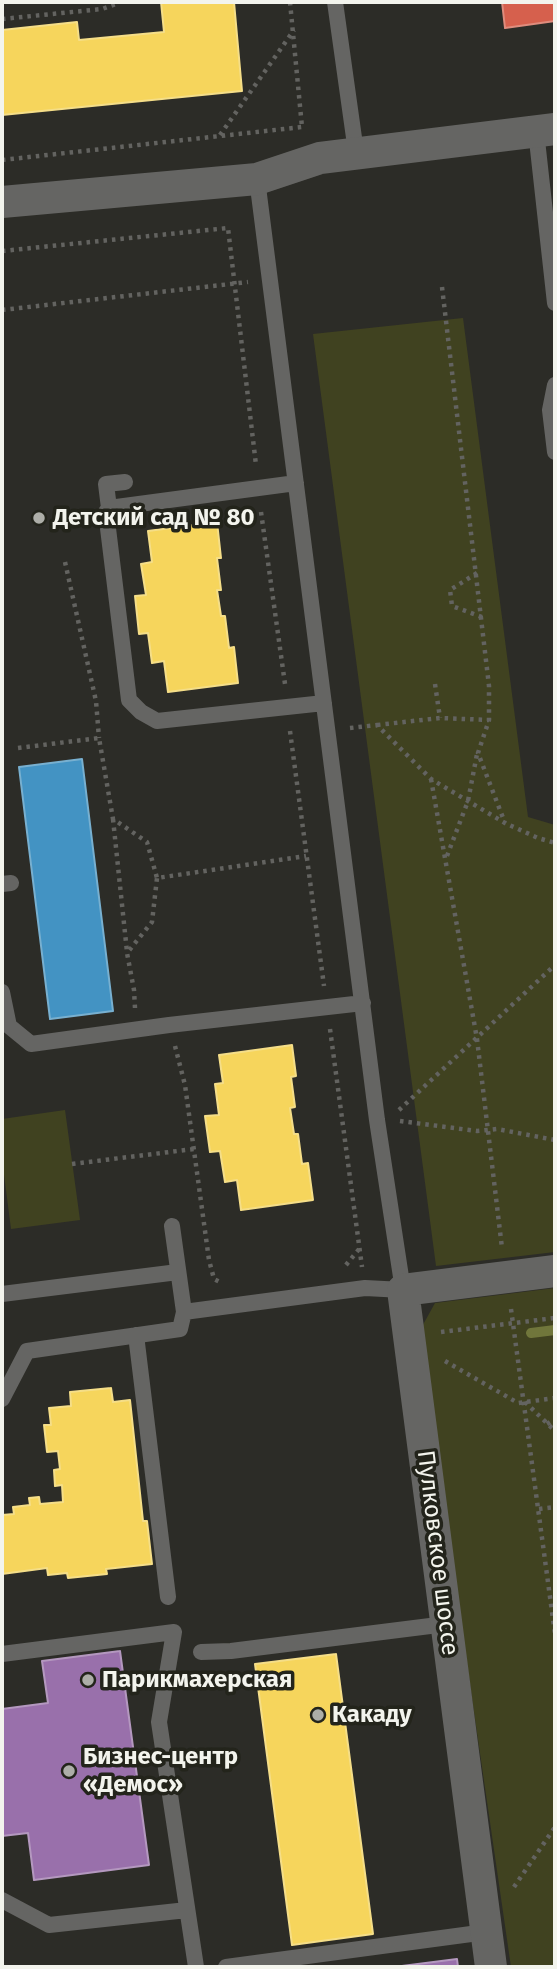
<!DOCTYPE html>
<meta charset="utf-8">
<style>
body{margin:0}
#map{position:relative;width:557px;height:1969px;overflow:hidden;background:#2c2c27;font-family:"Fira Sans",sans-serif}
canvas{display:block}
.frame{position:absolute;inset:0;border:4px solid #f3f4ed;pointer-events:none}
</style>
<div id="map">
<canvas width="557" height="1969"></canvas>
<div class="frame"></div>
</div>
<script>
const ctx = document.querySelector('canvas').getContext('2d');
ctx.lineJoin = 'round';
function fill(path, color) { ctx.fillStyle = color; ctx.fill(path, 'evenodd'); }
const shape = rows => new Path2D(rows.map(r => 'M' + r).join(''));
function stroke(path, color, width, dash) { ctx.strokeStyle = color; ctx.lineWidth = width; ctx.lineCap = dash ? 'butt' : 'round'; ctx.setLineDash(dash || []); ctx.stroke(path); }
function label(font, color, halo, rows, align = 'center') {
  ctx.font = font + ' "Fira Sans",sans-serif'; ctx.lineWidth = 7; ctx.setLineDash([]); ctx.textBaseline = 'middle'; ctx.strokeStyle = halo; ctx.fillStyle = color; for (const [text, x, y, turn = 0] of rows) {
    ctx.save(); ctx.translate(x, y); ctx.rotate((+turn || 0) * Math.PI / 180); ctx.textAlign = isNaN(turn) ? turn : align; if (halo) ctx.strokeText(text, 0, 0); ctx.fillText(text, 0, 0); ctx.restore();
  }
}
const green = shape([
 [463,318,528,817,555,825,555,1252,436,1266,313,334],
 [65,1110,80,1220,11,1229,2,1159,2,1119],
 [555,1288,555,1967,511,1967,419,1332,435,1303]
]);
const homes = shape([
 [161,2,234,2,242,91,2,115,2,30,77,22,79,40,164,32,161,2],
 [217,522,221,558,217,558,221,590,217,590,221,616,225,616,229,648,234,647,238,683,168,692,164,661,152,663,148,633,139,634,135,596,146,595,141,564,152,562,148,531,217,522],
 [292,1045,296,1076,291,1077,295,1107,290,1108,294,1134,298,1134,302,1164,308,1163,313,1200,241,1210,237,1180,225,1182,220,1151,210,1152,205,1116,219,1115,215,1084,223,1083,219,1055,292,1045],
 [111,1388,113,1402,130,1400,143,1521,147,1521,152,1564,106,1569,107,1574,68,1578,67,1573,48,1575,47,1568,2,1574,2,1515,14,1514,13,1507,30,1505,29,1498,39,1497,40,1504,63,1502,62,1485,55,1486,54,1470,60,1469,58,1451,47,1452,44,1425,51,1425,49,1408,71,1406,70,1392,111,1388],
 [336,1654,373,1934,292,1945,255,1664,336,1654]
]);
const shops = shape([
 [502,2,555,2,555,21,505,28,502,2]
]);
const offices = shape([
 [120,1651,149,1865,34,1880,28,1833,2,1836,2,1709,48,1703,42,1661,120,1651],
 [457,1959,458,1967,394,1967,457,1959]
]);
const schools = shape([
 [82,759,113,1011,50,1019,19,767,82,759]
]);
const stream = shape([
 [531,1333,555,1330]
]);
const path = shape([
 [290,2,302,127],
 [2,19,102,9,116,4,117,2],
 [220,135,294,30],
 [2,160,302,127,302,131],
 [2,251,228,228,256,465],
 [442,287,489,686,489,720,478,753,505,823],
 [2,310,248,282],
 [261,512,285,684],
 [65,562,96,701,99,738],
 [477,573,450,590,452,606,482,617],
 [435,684,440,718],
 [377,725,440,718,489,720],
 [350,728,377,725,431,779,505,823,538,838,555,843],
 [290,731,324,986],
 [18,748,99,738,113,819,147,842,157,878,306,856],
 [431,779,477,1039,502,1248],
 [113,819,127,952],
 [447,856,468,801,477,754],
 [135,1008,134,990,127,953,152,922,157,878],
 [330,1029,362,1267],
 [175,1046,185,1085,209,1260,214,1279,220,1282],
 [399,1110,555,965],
 [400,1121,477,1131,497,1129,555,1140],
 [72,1164,194,1149],
 [346,1265,360,1248],
 [511,1309,555,1634],
 [441,1332,555,1318],
 [445,1361,518,1403,555,1398],
 [525,1402,555,1431],
 [547,1424,555,1419],
 [539,1509,555,1507],
 [514,1887,555,1827]
]);
const service = shape([
 [335,2,356,152],
 [536,131,555,303],
 [555,385,550,410,555,452],
 [296,483,109,508,106,512,129,700,141,712,157,721,324,703],
 [109,508,106,484,125,482],
 [2,884,11,883],
 [2,992,9,1026,31,1044,169,1025,363,1003],
 [172,1226,184,1312,365,1288,403,1290,377,1120,257,179],
 [2,1294,178,1272],
 [136,1335,168,1597],
 [2,1399,27,1351,180,1329,184,1312],
 [201,1652,231,1651,446,1624],
 [2,1654,174,1632,159,1722,196,1967],
 [2,1900,49,1925,187,1910],
 [226,1967,486,1932]
]);
const minor = shape([
 [2,202,257,179,320,158,555,129],
 [491,1967,403,1290,555,1271]
]);
const markers = [
 [39,518,7,"#adaea8"],
 [88,1680,7,"#adaea8"],
 [318,1715,7,"#adaea8"],
 [69,1771,7,"#adaea8"]
];
const poiNames = [
 ["Детский сад № 80",53,518],
 ["Парикмахерская",102,1680],
 ["Какаду",332,1715],
 ["Бизнес-центр",83,1757],
 ["«Демос»",83,1785]
];
const streetNames = [
 ["Пулковское шоссе",437,1553,83]
];
fill(green, '#404220');
fill(homes, '#f6d55c');
stroke(homes, '#f5de88', 2);
fill(shops, '#d6604d');
stroke(shops, '#df8c7d', 2);
fill(offices, '#9970ab');
stroke(offices, '#b498bf', 2);
fill(schools, '#4393c3');
stroke(schools, '#78b0d0', 2);
stroke(stream, '#70763b', 10);
stroke(path, '#636360', 4.5, [3.5, 5]);
stroke(service, '#656563', 16);
stroke(minor, '#656563', 32);
for (const [x, y, r, color] of markers) { const dot = new Path2D(); dot.arc(x, y, r, 0, 2 * Math.PI); ctx.fillStyle = color; ctx.fill(dot); stroke(dot, '#23241b', 2.5); }
label('bold 24px', '#f3f4ed', '#23241b', poiNames, 'left');
label('24px', '#f3f4ed', '#23241b', streetNames);
</script>
